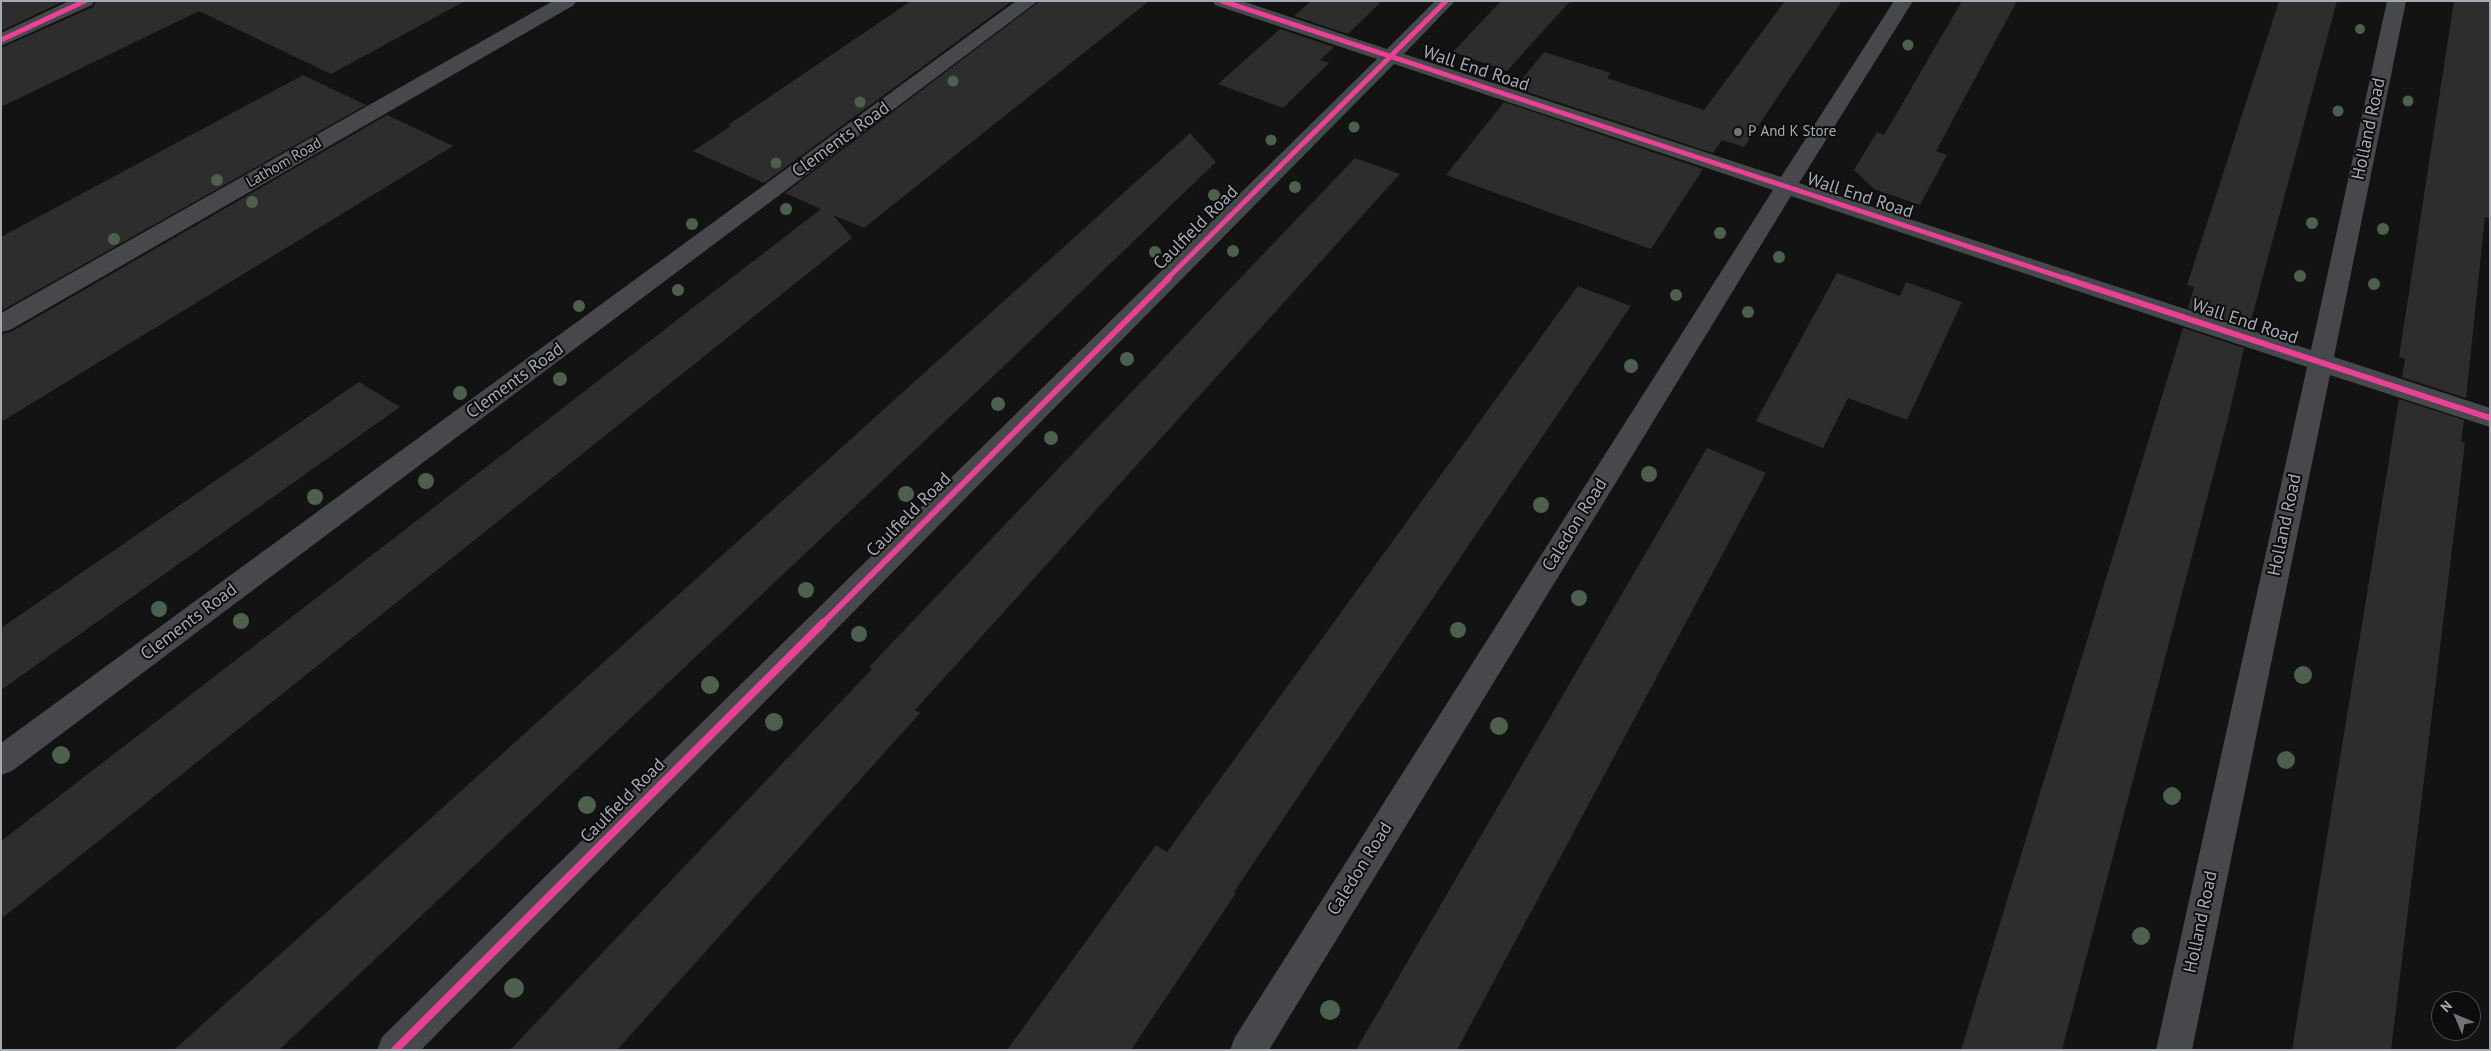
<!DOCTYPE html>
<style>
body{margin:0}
#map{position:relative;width:2491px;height:1051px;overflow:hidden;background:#131313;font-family:"PT Sans",sans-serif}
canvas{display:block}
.frame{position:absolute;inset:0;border:2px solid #a4a9b4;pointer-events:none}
.north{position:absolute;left:2431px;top:991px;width:50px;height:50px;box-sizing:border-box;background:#0d0d0e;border:1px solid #494b50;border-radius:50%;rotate:315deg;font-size:14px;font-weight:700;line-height:20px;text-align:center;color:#a4a9b4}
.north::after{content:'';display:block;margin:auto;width:18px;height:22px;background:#71747c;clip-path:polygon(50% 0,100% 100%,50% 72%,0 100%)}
</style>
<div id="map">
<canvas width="2491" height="1051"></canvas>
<div class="frame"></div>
<div class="north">N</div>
</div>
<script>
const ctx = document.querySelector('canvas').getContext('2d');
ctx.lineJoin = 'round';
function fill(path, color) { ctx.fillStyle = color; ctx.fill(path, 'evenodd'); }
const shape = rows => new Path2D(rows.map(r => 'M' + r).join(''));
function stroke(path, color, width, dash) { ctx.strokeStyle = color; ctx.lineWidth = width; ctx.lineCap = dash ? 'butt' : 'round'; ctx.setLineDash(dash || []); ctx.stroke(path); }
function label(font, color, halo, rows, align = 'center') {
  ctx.font = font + ' "PT Sans",sans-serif'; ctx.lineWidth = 4; ctx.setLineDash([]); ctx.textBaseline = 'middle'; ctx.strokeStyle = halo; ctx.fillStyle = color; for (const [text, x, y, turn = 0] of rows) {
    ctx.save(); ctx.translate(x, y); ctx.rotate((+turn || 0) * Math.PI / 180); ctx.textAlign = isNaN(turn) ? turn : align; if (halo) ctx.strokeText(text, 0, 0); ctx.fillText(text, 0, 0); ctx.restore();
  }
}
const building = shape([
 [1,1,64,1,1,31],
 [96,1,465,1,331,74,199,11,1,107,1,48,93,7],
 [911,1,1012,1,764,183,693,151,731,126,728,125],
 [1040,1,1149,1,864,228,833,215,852,238,1,919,1,841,821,209,785,193],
 [1311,1,1382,1,1348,34,1294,16],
 [1501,1,1570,1,1507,71,1453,52],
 [1785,1,1842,1,1744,147,1722,140,1713,153,1515,88,1544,52,1611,73,1607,78,1704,110],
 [1962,1,2017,1,1936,151,1947,155,1920,205,1874,189,1854,170,1877,132,1884,135],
 [2279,1,2337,1,2249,328,2188,308,2194,287,2187,285],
 [2454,1,2490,1,2490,218,2485,217,2466,398,2402,377,2405,359,2399,357],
 [1280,29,1334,47,1320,60,1329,63,1283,108,1218,84],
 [303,75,366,105,1,311,1,237],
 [1504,102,1703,169,1651,249,1446,175],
 [387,115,453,146,1,422,1,334,11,332],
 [1190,133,1216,162,1005,365,279,1050,174,1050],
 [1355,158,1400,174,915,710,920,713,617,1050,510,1050,872,669,869,667],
 [1837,273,1900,296,1906,282,1962,302,1907,420,1848,398,1823,448,1756,421],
 [1578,286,1631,306,1287,813,1234,892,1236,893,1131,1050,1007,1050,1156,845,1167,852],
 [2183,328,2244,348,2229,415,2062,1050,1961,1050],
 [359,382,400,407,1,690,1,628],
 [2399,399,2464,420,2461,441,2465,443,2391,1050,2292,1050],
 [1707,448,1766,473,1457,1050,1356,1050]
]);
const minor = shape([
 [69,1,94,1,92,5,1,46,1,33,69,1],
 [553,1,576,1,574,5,10,330,1,332,1,313,553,1],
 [1016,1,1038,1,12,771,1,775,1,743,1016,1],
 [1213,1,1242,1,1387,49,1435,1,1455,1,1404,54,1781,177,1894,1,1913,1,1799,183,2311,350,2387,1,2406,1,2334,357,2490,408,2490,427,2330,375,2192,1050,2156,1050,2307,367,1791,196,1269,1050,1230,1050,1235,1037,1773,190,1394,64,421,1050,377,1050,382,1037,1377,59,1215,5,1213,1]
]);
const cyclewayFar2 = shape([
 [1222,1,2067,279],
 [1,40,85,1],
 [1167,279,1446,1]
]);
const cyclewayFar1 = shape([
 [2064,278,2490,418],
 [822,624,1169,278]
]);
const cycleway = shape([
 [395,1050,823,623]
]);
const trees = [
 [2360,29,5],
 [1908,45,5.5],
 [953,81,5.5],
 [2408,101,5.5],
 [860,102,5.5],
 [2338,111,5.5],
 [1354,127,5.5],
 [1271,140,5.5],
 [776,163,5.5],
 [217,180,6],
 [1295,187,6],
 [1214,195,6],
 [252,202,6],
 [786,209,6],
 [2312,223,6],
 [692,224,6],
 [2383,229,6],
 [1720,233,6],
 [114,239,6],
 [1233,251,6],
 [1155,252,6],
 [1779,257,6],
 [2300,276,6],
 [2374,284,6],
 [678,290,6],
 [1676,295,6],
 [579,306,6],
 [1748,312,6],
 [1127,359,7],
 [1631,366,7],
 [560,379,7],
 [460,393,7],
 [998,404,7],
 [1051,438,7],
 [1649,474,8],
 [426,481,8],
 [906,494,8],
 [315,497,8],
 [1541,505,8],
 [806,590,8],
 [1579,598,8],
 [159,609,8],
 [241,621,8],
 [1458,630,8],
 [859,634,8],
 [2303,675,9],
 [710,685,9],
 [774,722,9],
 [1499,726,9],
 [61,755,9],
 [2286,760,9],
 [2172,796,9],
 [587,805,9],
 [2141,936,9],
 [514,988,10],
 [1330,1010,10]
];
const markers = [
 [1738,132,5,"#71747c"]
];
const farPoinames = [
 ["P And K Store",1748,132]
];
const farStreetnames = [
 ["Lathom Road",284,163,-30]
];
const streetNames = [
 ["Wall End Road",1476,69,18],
 ["Holland Road",2369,129,-78],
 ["Clements Road",841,140,-36],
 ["Wall End Road",1860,196,18],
 ["Caulfield Road",1196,228,-45],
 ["Wall End Road",2245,322,18],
 ["Clements Road",515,381,-36],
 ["Caulfield Road",909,515,-45],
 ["Caledon Road",1575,525,-58],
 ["Holland Road",2285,525,-78],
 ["Clements Road",189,622,-37],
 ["Caulfield Road",623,801,-45],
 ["Caledon Road",1360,869,-58],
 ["Holland Road",2201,922,-78]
];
fill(building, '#2d2d2e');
fill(minor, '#47484b');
stroke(cyclewayFar2, '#ea4096', 5);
stroke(cyclewayFar1, '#ea4096', 6);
stroke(cycleway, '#ea4096', 8);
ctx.fillStyle = '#4c604d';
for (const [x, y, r] of trees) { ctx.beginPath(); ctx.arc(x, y, r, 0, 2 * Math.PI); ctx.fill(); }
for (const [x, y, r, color] of markers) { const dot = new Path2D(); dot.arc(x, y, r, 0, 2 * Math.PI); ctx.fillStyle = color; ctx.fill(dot); stroke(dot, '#0d0d0e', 2); }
label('15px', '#a4a9b4', '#0d0d0e', farPoinames, 'left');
label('15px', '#a4a9b4', '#0d0d0e', farStreetnames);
label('18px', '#a4a9b4', '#0d0d0e', streetNames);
</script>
